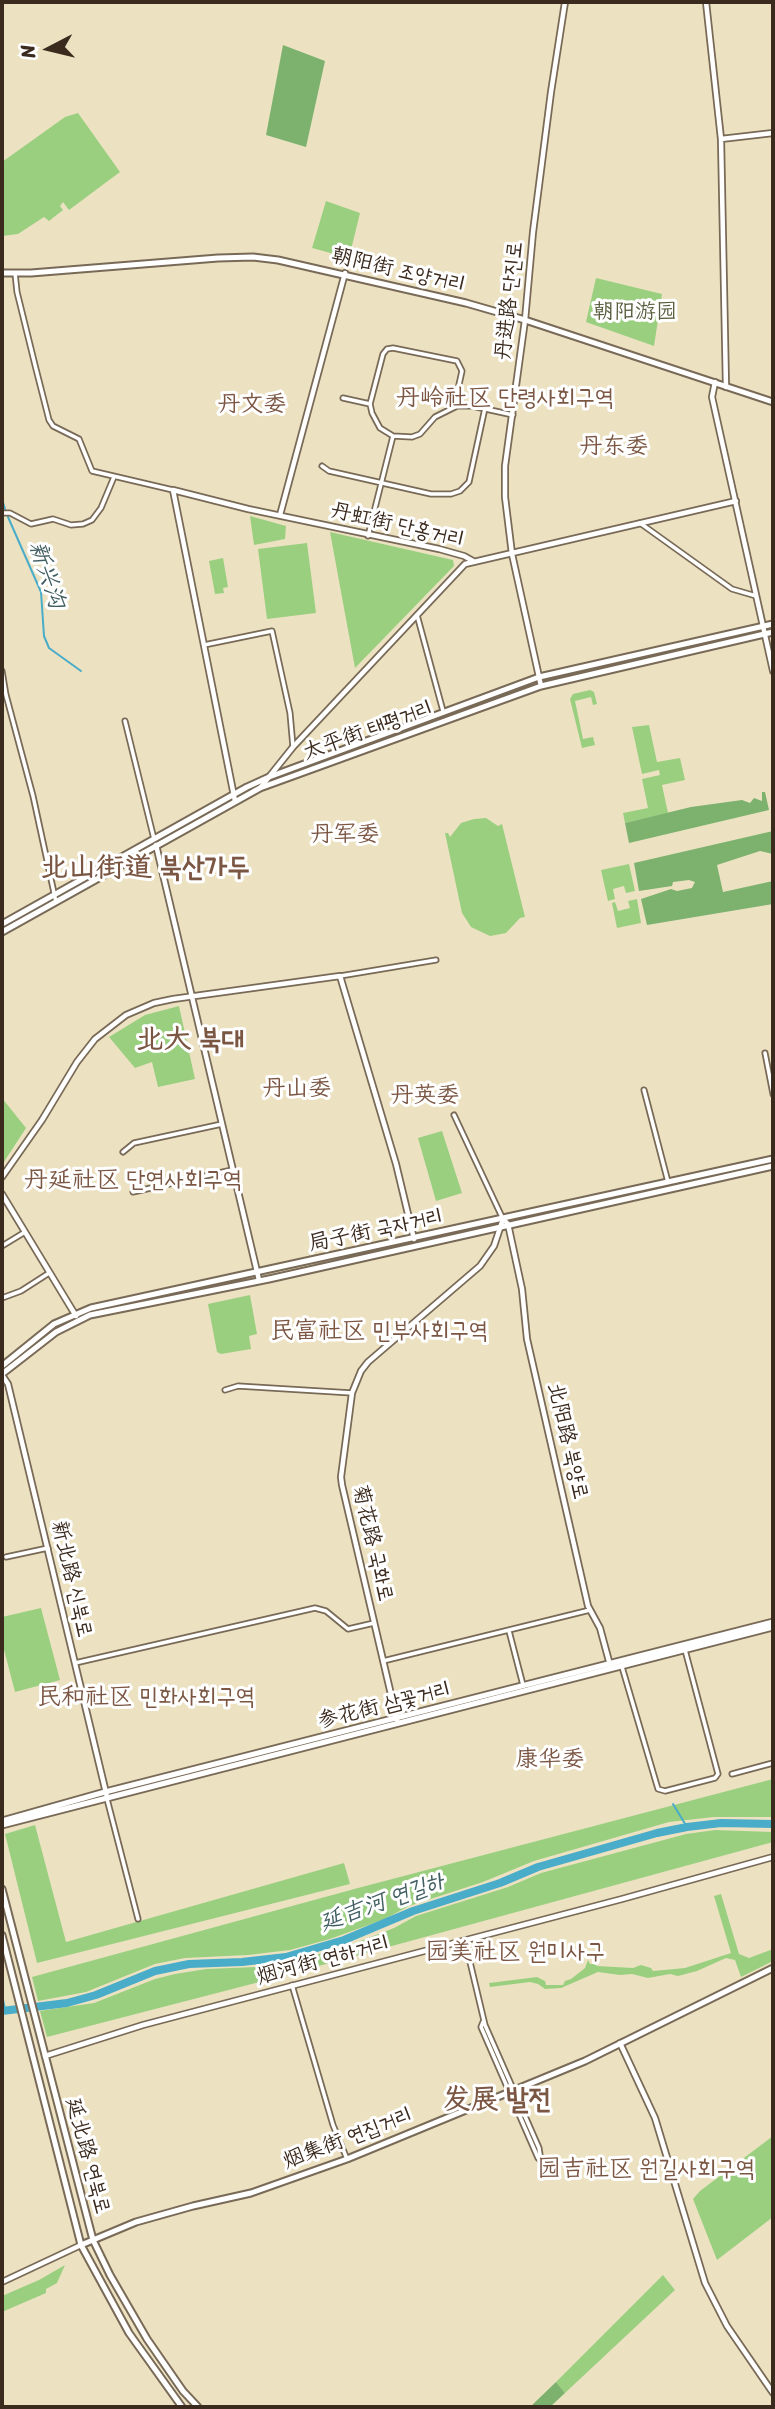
<!DOCTYPE html>
<meta charset="utf-8">
<style>
body{margin:0}
#map{position:relative;width:775px;height:2409px;overflow:hidden;background:#ece2c2;font-family:Sriracha,sans-serif}
canvas{display:block}
.frame{position:absolute;inset:0;border:4px solid #3b2a1e;pointer-events:none}
.north{position:absolute;left:14px;top:14px;width:70px;height:70px;-webkit-text-stroke:5px #fff;paint-order:stroke;rotate:263deg;font-size:19px;font-weight:700;line-height:28px;text-align:center;color:#3b2a1e}
.north::after{content:'';display:block;margin:auto;width:24px;height:32px;background:#3b2a1e;clip-path:polygon(50% 0,100% 100%,50% 72%,0 100%)}
</style>
<div id="map">
<canvas width="775" height="2409"></canvas>
<div class="frame"></div>
<div class="north">N</div>
</div>
<script>
const ctx = document.querySelector('canvas').getContext('2d');
ctx.lineJoin = 'round';
function fill(path, color) { ctx.fillStyle = color; ctx.fill(path, 'evenodd'); }
const shape = rows => new Path2D(rows.map(r => 'M' + r).join(''));
function stroke(path, color, width, dash) { ctx.strokeStyle = color; ctx.lineWidth = width; ctx.lineCap = dash ? 'butt' : 'round'; ctx.setLineDash(dash || []); ctx.stroke(path); }
function label(font, color, halo, rows, align = 'center') {
  ctx.font = font + ' Sriracha,"LXGW WenKai TC","Poor Story",sans-serif'; ctx.lineWidth = 6; ctx.setLineDash([]); ctx.textBaseline = 'middle'; ctx.strokeStyle = halo; ctx.fillStyle = color; for (const [text, x, y, turn = 0] of rows) {
    ctx.save(); ctx.translate(x, y); ctx.rotate((+turn || 0) * Math.PI / 180); ctx.textAlign = isNaN(turn) ? turn : align; if (halo) ctx.strokeText(text, 0, 0); ctx.fillText(text, 0, 0); ctx.restore();
  }
}
const green = shape([
 [78,113,120,172,69,210,63,202,60,206,63,210,49,221,44,217,18,234,2,236,2,162,65,117],
 [326,201,360,213,349,258,312,248],
 [596,278,662,294,654,346,586,322],
 [250,516,286,526,285,539,254,545],
 [330,532,453,560,454,566,355,668],
 [307,543,316,613,267,619,258,549],
 [223,558,228,587,223,588,224,593,215,594,209,561],
 [590,690,594,692,597,704,593,705,591,697,575,701,583,739,593,737,595,745,582,748,570,699,573,694],
 [649,725,657,762,680,758,685,780,662,785,668,813,625,823,623,813,648,808,642,779,660,775,659,770,642,774,632,727],
 [486,818,498,826,502,824,525,917,520,918,506,933,490,936,471,927,462,913,445,833,448,833,450,837,461,823,474,819],
 [629,864,635,891,626,893,624,886,613,889,615,899,608,901,601,870],
 [637,899,641,923,617,928,612,903,615,902,618,911,630,908,628,901],
 [179,1006,195,1079,158,1087,152,1062,135,1068,109,1037,145,1015],
 [2,1098,26,1128,2,1165],
 [442,1131,462,1193,436,1201,418,1138],
 [250,1295,257,1334,249,1336,251,1349,221,1354,217,1352,208,1304],
 [41,1608,60,1680,15,1692,2,1642,2,1617],
 [773,1779,773,1817,714,1817,669,1822,534,1861,483,1882,409,1906,385,1919,330,1939,290,1950,248,1955,185,1958,155,1964,86,1992,38,2001,32,1977,358,1888],
 [35,1825,66,1942,344,1863,350,1884,37,1963,5,1834],
 [715,1830,773,1832,773,1842,271,1979,47,2037,40,2011,94,2003,155,1979,175,1974,206,1969,281,1966,358,1942,394,1928,416,1916,508,1887,541,1873,686,1834],
 [721,1894,739,1954,749,1958,773,1949,773,1961,741,1977,735,1960,726,1958,697,1971,678,1976,670,1974,648,1978,632,1974,620,1975,598,1972,561,1988,545,1989,538,1984,530,1982,490,1987,489,1983,537,1977,545,1981,546,1985,563,1985,565,1981,571,1979,585,1968,588,1960,590,1964,595,1964,597,1966,633,1968,641,1965,651,1968,653,1971,685,1968,731,1953,714,1896],
 [773,2136,773,2217,717,2260,693,2199,700,2191],
 [65,2265,57,2283,46,2289,46,2293,2,2312,2,2296,39,2280],
 [663,2275,675,2290,565,2393,556,2382]
]);
const forest = shape([
 [283,45,325,61,306,147,266,135],
 [762,792,765,792,769,810,629,843,625,823,691,807,742,800,750,803,754,798,762,801],
 [773,831,773,854,760,851,717,865,723,892,773,881,773,904,647,925,641,899,671,889,677,891,692,888,695,882,689,880,673,882,672,886,639,891,634,863],
 [556,2382,565,2393,550,2407,530,2407]
]);
const stream = shape([
 [2,499,5,509],
 [8,517,41,592,44,636,49,648,81,671],
 [673,1804,687,1827],
 [2,1995,5,2009]
]);
const river = shape([
 [2,2011,67,2003,96,1995,155,1971,189,1964,242,1962,286,1957,344,1940,413,1911,500,1883,538,1867,657,1833,687,1827,721,1823,773,1824]
]);
const minor = shape([
 [15,273,17,292,36,369,49,420,53,426,79,439,92,471,173,490],
 [343,398,370,404],
 [454,407,462,371,457,361,393,348,387,349,383,354,370,404,372,413,380,428,393,436,412,437,420,434,435,417,457,406,472,406,513,415],
 [322,466,329,471,431,494,451,494,460,491,469,482,485,408],
 [2,513,10,513,31,524,53,519,71,525,83,524,92,520,101,508,114,477],
 [640,523,732,589,756,596],
 [368,536,393,436],
 [417,615,443,711],
 [204,645,272,631,290,713,293,747],
 [2,671,6,695,33,796,56,902],
 [125,721,154,839],
 [340,976,436,960],
 [765,1053,773,1094],
 [644,1090,668,1182],
 [454,1115,502,1217],
 [123,1152,134,1143,222,1124],
 [133,1192,232,1170],
 [2,1246,25,1232],
 [2,1298,21,1291,49,1273],
 [225,1390,238,1386,352,1393],
 [6,1557,48,1548],
 [509,1631,523,1685],
 [383,1661,590,1610],
 [75,1663,315,1608,326,1611,348,1629,374,1623],
 [622,1667,658,1789,665,1791,715,1778,718,1774,685,1650],
 [732,1774,773,1763],
 [107,1799,138,1919],
 [465,1941,485,2025,539,2148,541,2161],
 [292,1985,333,2125,347,2159],
 [483,2022,481,2027,538,2158,541,2161]
]);
const tertiary = shape([
 [706,2,721,139,726,387],
 [721,139,773,133],
 [715,382,712,397,773,671],
 [280,515,345,273],
 [541,686,512,554,505,497,505,466,525,320,533,232,551,92,565,2],
 [261,787,293,747,465,564,736,501],
 [235,801,173,490,248,509,439,549,464,556,473,561],
 [156,845,259,1280],
 [2,1177,42,1120,77,1062,95,1039,126,1015,154,1003,173,999,340,976,396,1164,414,1239],
 [2,1194,76,1316],
 [503,1219,508,1224,522,1289,527,1339,588,1606,600,1628,610,1665],
 [2,1375,8,1384,107,1797],
 [397,1720,342,1485,341,1477,352,1393,361,1371,368,1362,480,1266,494,1246,503,1219],
 [620,2043,655,2118,705,2283,727,2326,773,2393],
 [45,2056,143,2025,622,1899,773,1857],
 [2,2282,81,2245]
]);
const secondary = shape([
 [2,273,31,273,218,258,253,257,278,260,466,303,525,320,773,402],
 [2,924,247,787,269,777,539,677,773,624],
 [2,932,260,788,541,686,773,632],
 [2,1821,105,1792,773,1622],
 [2,1825,773,1627],
 [2,1889,93,2240,110,2275,147,2339,183,2391,198,2407],
 [2,1935,81,2245,129,2333,182,2407],
 [81,2245,136,2222,193,2206,251,2193,347,2159,585,2061,773,1968]
]);
const primary = shape([
 [2,1366,54,1324,91,1308,773,1159],
 [2,1374,56,1332,90,1315,269,1279,773,1166]
]);
const streetNames = [
 ["朝阳街 조양거리",398,271,13],
 ["丹进路 단진로",510,301,-84],
 ["丹虹街 단홍거리",397,526,13],
 ["太平街 태평거리",368,731,-20],
 ["局子街 국자거리",376,1231,-12],
 ["北阳路 북양로",567,1441,77],
 ["菊花路 국화로",372,1543,77],
 ["新北路 신북로",71,1579,77],
 ["参花街 삼꽃거리",384,1706,-14],
 ["烟河街 연하거리",323,1961,-15],
 ["烟集街 연집거리",348,2139,-21],
 ["延北路 연북로",87,2156,75]
];
const parkNames = [
 ["朝阳游园",635,313]
];
const neighbourhoodNames = [
 ["丹文委",252,405],
 ["丹东委",614,447],
 ["丹军委",345,835],
 ["丹山委",297,1089],
 ["丹英委",425,1096],
 ["康华委",550,1760]
];
const waterNames = [
 ["新兴沟",46,575,72],
 ["延吉河 연길하",382,1903,-20]
];
const quarterNames = [
 ["丹岭社区 단령사회구역",505,399],
 ["丹延社区 단연사회구역",133,1181],
 ["民富社区 민부사회구역",379,1332],
 ["民和社区 민화사회구역",146,1698],
 ["园美社区 원미사구",515,1953],
 ["园吉社区 원길사회구역",646,2170]
];
const districtNames = [
 ["北山街道 북산가두",145,869],
 ["北大 북대",190,1041],
 ["发展 발전",497,2101]
];
fill(green, '#9bcf80');
fill(forest, '#7cb26e');
stroke(stream, '#49acc8', 2);
stroke(river, '#49acc8', 8);
stroke(minor, '#796a57', 7);
stroke(tertiary, '#796a57', 8);
stroke(secondary, '#796a57', 9);
stroke(primary, '#796a57', 9);
stroke(minor, '#fff', 3.5);
stroke(tertiary, '#fff', 4.5);
stroke(secondary, '#fff', 5);
stroke(primary, '#fff', 5);
label('21px', '#3b2a1e', '#fff', streetNames);
label('21px', '#585c3b', '#fff', parkNames);
label('23px', '#7b5643', '#fff', neighbourhoodNames);
label('italic 23px', '#415e62', '#fff', waterNames);
label('24px', '#7b5643', '#fff', quarterNames);
label('bold 28px', '#7b5643', '#fff', districtNames);
</script>
